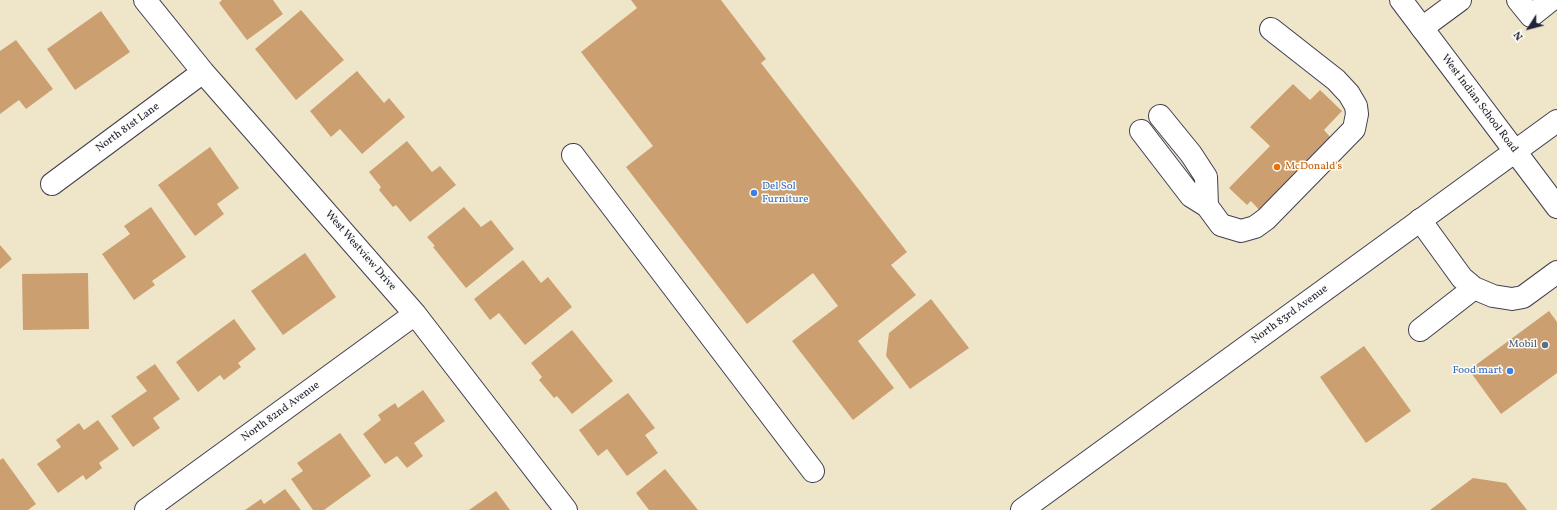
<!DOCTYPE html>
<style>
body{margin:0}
#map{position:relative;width:1557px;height:510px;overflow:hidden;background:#efe6ca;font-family:Vollkorn,serif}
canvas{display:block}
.north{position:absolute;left:1509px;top:8px;width:40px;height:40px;-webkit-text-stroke:3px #fdfcf7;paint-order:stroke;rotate:234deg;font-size:11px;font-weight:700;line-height:16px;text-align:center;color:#22223b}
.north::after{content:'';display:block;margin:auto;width:14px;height:18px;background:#22223b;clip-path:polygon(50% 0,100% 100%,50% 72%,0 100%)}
</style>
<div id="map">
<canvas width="1557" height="510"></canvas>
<div class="north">N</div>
</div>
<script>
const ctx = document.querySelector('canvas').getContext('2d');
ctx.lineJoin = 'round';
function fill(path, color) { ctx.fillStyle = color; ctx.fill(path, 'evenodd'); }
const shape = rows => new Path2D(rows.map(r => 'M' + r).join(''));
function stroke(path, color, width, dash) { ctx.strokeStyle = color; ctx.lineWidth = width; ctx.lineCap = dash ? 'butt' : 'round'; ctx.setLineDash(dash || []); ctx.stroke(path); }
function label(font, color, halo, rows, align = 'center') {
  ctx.font = font + ' Vollkorn,serif'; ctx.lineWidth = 3; ctx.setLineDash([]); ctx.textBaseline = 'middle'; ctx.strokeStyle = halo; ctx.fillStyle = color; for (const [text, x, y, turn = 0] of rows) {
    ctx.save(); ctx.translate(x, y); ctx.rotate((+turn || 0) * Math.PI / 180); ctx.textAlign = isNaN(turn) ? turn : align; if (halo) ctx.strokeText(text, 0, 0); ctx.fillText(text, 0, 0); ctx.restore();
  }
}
const building = shape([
 [222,0,273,0,283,14,247,40,219,3],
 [631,0,721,0,766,59,761,63,907,252,891,265,916,295,858,341,894,388,853,420,792,341,838,306,813,273,747,324,626,167,653,146,581,52,637,8],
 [301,10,344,60,296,100,255,49],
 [101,11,130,52,75,90,47,49],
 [16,40,53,89,26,109,19,100,0,114,0,51],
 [357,71,384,103,389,98,405,117,362,154,340,129,331,137,310,111],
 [1293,84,1310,100,1320,90,1342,111,1324,130,1332,139,1261,212,1251,201,1247,205,1229,188,1270,146,1250,127],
 [407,141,432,172,440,166,456,185,410,222,396,205,393,207,379,190,381,187,369,172],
 [210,147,239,188,217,204,224,214,195,236,158,185],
 [151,207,186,257,152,281,155,285,134,300,102,254,130,234,124,226],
 [464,207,481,227,491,220,514,249,466,288,433,247,435,246,427,237],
 [0,245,12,259,0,269],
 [305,253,336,297,283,335,251,291],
 [523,260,541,283,548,277,572,307,525,345,499,313,490,320,474,299],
 [88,273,89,329,23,330,22,274],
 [931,299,969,348,910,389,886,356,889,333],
 [1549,311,1557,322,1557,373,1501,414,1469,370],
 [234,319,256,349,238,363,241,367,224,380,220,375,198,392,176,362],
 [572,330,613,381,572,414,557,396,554,398,539,380,542,377,531,363],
 [1364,346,1411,411,1366,443,1320,377],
 [155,364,180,399,153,418,160,428,133,447,111,416,147,391,136,377],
 [423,390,445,421,414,443,423,456,407,468,397,456,385,464,363,434,381,420,378,415,395,403,398,408],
 [628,393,655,428,645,435,658,453,627,476,607,449,598,456,579,430],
 [98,420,119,449,99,463,102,468,86,480,83,475,58,493,37,464,61,447,56,440,79,423,84,430],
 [340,433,371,476,324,510,313,510,291,479,303,471,297,463],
 [3,458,36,504,28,510,0,510,0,460],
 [665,469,698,510,649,510,636,493],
 [1473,478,1506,483,1527,510,1430,510],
 [285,489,301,510,245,510,261,499,264,504],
 [496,491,510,510,469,510]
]);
const minor = shape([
 [145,0,203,72,415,314,566,510],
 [1518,0,1531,16,1551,0],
 [1422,28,1460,0],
 [1160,116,1191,154,1206,177,1207,206],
 [1141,131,1191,196,1207,206,1221,225,1241,231,1255,227,1266,219,1354,129,1357,114,1356,106,1349,94,1336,80,1271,29],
 [573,155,813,471],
 [52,184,203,72],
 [1420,220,1462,278,1474,288,1493,296,1512,299,1523,297,1557,272],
 [1420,330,1474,288],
 [146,510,415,314]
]);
const major = shape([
 [1401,0,1557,207],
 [1022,510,1557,121]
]);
const markers = [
 [1277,167,4,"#e8710a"],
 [754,193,4,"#3f7fe0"],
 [1545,345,4,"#5c6f8a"],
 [1510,371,4,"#3f7fe0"]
];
const streetNames = [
 ["West Indian School Road",1479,104,53],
 ["North 81st Lane",128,128,-36],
 ["West Westview Drive",360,251,49],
 ["North 83rd Avenue",1290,315,-36],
 ["North 82nd Avenue",281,412,-36]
];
const foodNames = [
 ["McDonald's",1285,167]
];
const shopNames = [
 ["Del Sol",762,187],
 ["Furniture",762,200],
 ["Food mart",1502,371,"right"]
];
const serviceNames = [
 ["Mobil",1537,345]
];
fill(building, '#cc9f70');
stroke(minor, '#413f50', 24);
stroke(major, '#413f50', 24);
stroke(minor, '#fff', 22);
stroke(major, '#fff', 22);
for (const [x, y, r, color] of markers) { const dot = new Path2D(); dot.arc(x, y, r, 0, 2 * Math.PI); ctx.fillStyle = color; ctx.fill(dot); stroke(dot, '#fdfcf7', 1.5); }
label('11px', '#22223b', '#fdfcf7', streetNames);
label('11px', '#c56008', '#fdfcf7', foodNames, 'left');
label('11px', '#366cbe', '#fdfcf7', shopNames, 'left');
label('11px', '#4e5e75', '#fdfcf7', serviceNames, 'right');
</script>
